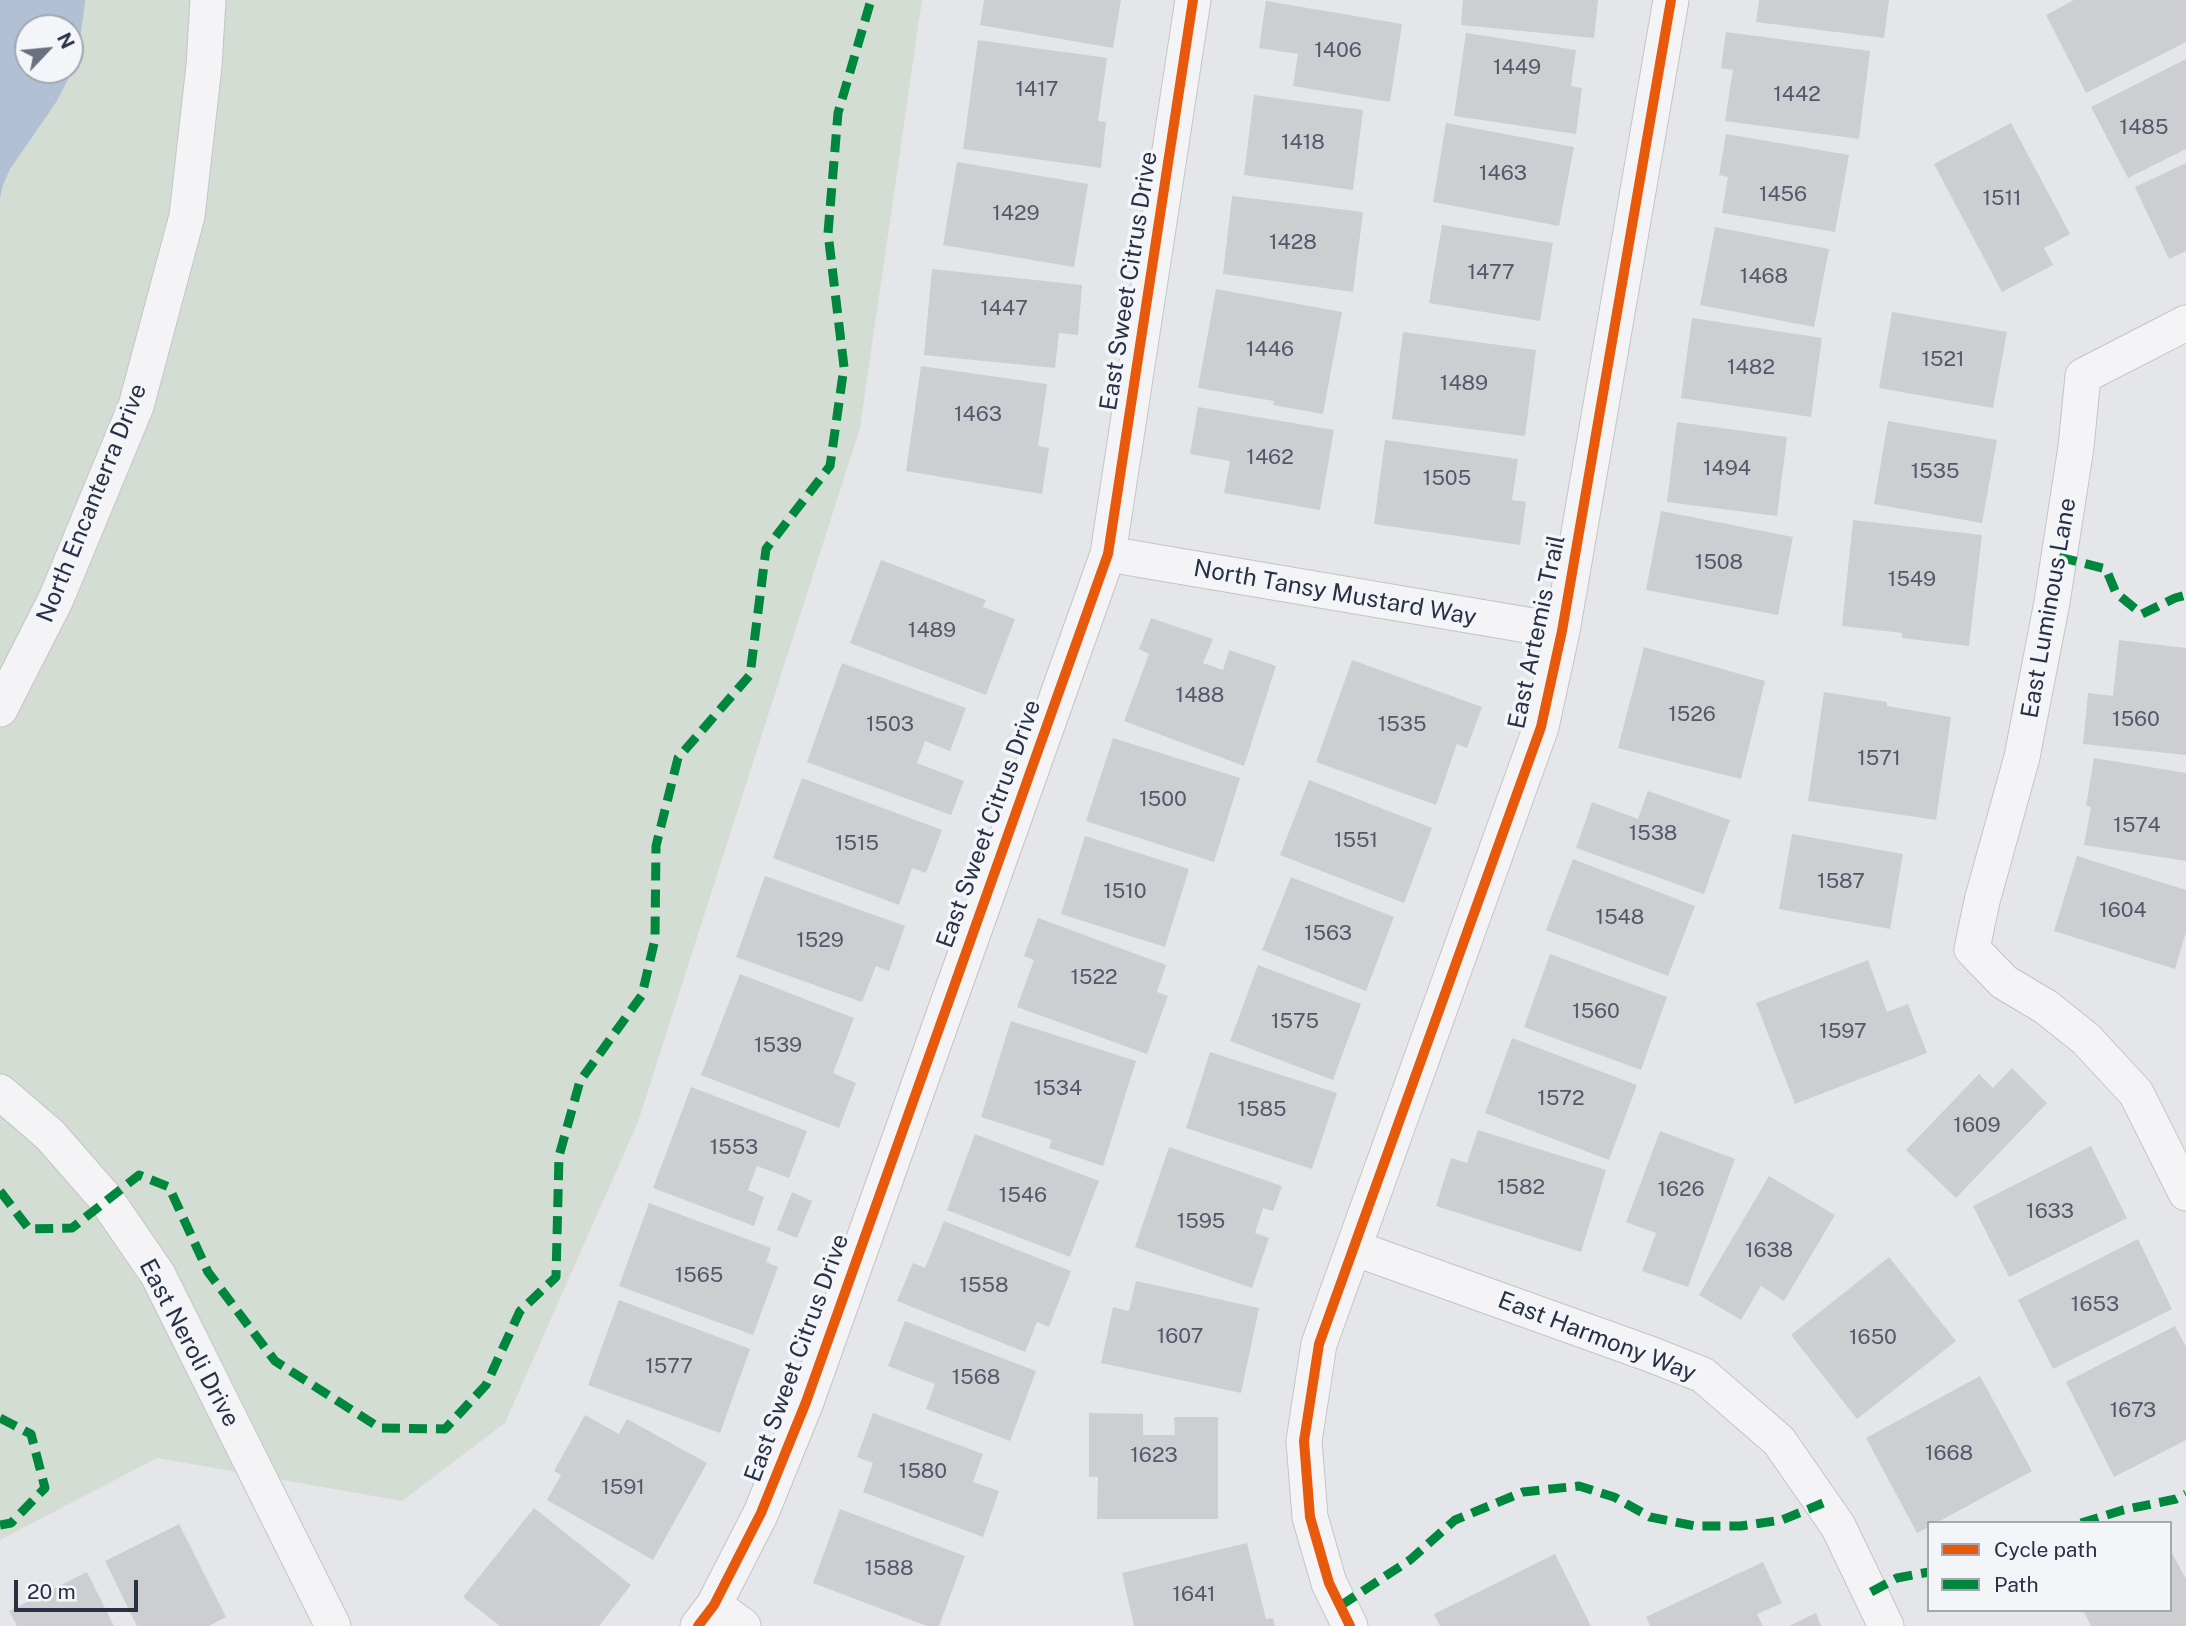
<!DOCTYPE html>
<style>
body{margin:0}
#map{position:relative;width:2186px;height:1626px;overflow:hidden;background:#e5e6e9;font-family:"Public Sans",sans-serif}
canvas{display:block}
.legend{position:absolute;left:1927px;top:1521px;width:245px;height:91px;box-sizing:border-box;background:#f3f5f9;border:2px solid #a2a7b1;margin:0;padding:9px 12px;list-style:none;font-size:21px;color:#293145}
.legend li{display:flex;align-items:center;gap:14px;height:35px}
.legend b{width:35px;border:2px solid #a2a7b1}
.north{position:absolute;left:14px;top:14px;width:70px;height:70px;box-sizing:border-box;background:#f3f5f9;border:2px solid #a2a7b1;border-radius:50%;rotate:64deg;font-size:19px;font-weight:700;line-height:28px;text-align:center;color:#293145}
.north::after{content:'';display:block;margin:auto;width:24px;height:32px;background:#6b707e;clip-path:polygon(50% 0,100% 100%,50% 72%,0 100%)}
.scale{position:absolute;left:14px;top:1580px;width:124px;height:32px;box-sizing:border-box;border:4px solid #293145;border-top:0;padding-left:9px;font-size:21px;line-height:24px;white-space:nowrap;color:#293145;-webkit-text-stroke:5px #f3f5f9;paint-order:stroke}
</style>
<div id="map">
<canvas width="2186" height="1626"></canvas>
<ul class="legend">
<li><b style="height:9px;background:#e8590c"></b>Cycle path</li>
<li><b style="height:9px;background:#00873e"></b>Path</li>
</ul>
<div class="north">N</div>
<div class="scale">20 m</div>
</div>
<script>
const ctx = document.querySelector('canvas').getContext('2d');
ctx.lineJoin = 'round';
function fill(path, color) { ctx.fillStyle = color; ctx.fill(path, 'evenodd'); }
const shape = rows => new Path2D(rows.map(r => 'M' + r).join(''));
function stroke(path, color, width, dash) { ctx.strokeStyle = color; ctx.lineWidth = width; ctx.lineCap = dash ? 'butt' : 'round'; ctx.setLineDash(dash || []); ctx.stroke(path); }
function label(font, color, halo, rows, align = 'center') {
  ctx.font = font + ' "Public Sans",sans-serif'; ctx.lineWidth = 7; ctx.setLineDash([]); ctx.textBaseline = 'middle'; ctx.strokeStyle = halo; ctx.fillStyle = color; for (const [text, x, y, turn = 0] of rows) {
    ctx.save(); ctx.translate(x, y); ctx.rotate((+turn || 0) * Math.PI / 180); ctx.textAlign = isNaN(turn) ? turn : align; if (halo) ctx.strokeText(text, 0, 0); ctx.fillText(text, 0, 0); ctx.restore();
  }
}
const green = shape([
 [0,0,922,0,860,428,638,1122,505,1423,402,1501,157,1458,0,1540],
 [28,28,70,28,70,70,28,70]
]);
const water = shape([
 [0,0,85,0,85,4,78,53,70,76,55,104,10,169,3,185,0,198],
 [28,28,70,28,70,70,28,70]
]);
const building = shape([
 [984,0,1121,0,1113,48,980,25],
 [1463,0,1598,0,1594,38,1461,25],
 [1759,0,1889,0,1884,38,1756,22],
 [2074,0,2186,0,2186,42,2086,93,2046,15],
 [1266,1,1402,24,1390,102,1293,86,1298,54,1259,48],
 [1726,32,1870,51,1859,139,1725,121,1733,70,1721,68],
 [1466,33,1576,50,1571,86,1582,88,1576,134,1454,116],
 [978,40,1107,58,1098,121,1106,122,1101,168,963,149],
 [2186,59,2186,149,2128,178,2091,107],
 [1254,95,1363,110,1353,190,1244,175],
 [1446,123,1574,147,1559,226,1433,202],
 [2011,123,2070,234,2044,248,2053,265,2002,292,1934,164],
 [1726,134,1849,155,1835,232,1722,213,1728,177,1719,175],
 [957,162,1088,184,1074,267,943,245],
 [2186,163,2186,251,2169,259,2135,187],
 [1232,196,1363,212,1353,292,1223,274],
 [1442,225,1553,243,1540,321,1429,303],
 [1715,227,1829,249,1814,327,1700,305],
 [932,269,1082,285,1078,335,1059,333,1055,368,924,355],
 [1216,289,1342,312,1323,414,1273,405,1274,401,1198,388],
 [1892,312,2007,332,1993,408,1879,388],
 [1692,318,1822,338,1811,417,1681,398],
 [1403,332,1536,350,1525,436,1392,419],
 [921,366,1047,384,1038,446,1049,448,1042,494,906,471],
 [1198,407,1334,430,1320,510,1224,493,1230,461,1190,454],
 [1888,421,1997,440,1982,523,1874,504],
 [1677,422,1787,437,1777,516,1667,502],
 [1385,440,1518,459,1512,500,1526,502,1520,545,1374,524],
 [1661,511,1793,537,1778,615,1646,590],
 [1853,520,1982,535,1969,646,1902,638,1902,633,1842,626],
 [881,560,986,600,983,607,1015,619,986,695,850,643],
 [1151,618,1213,639,1203,663,1223,670,1229,650,1276,666,1244,766,1124,721,1149,654,1139,649],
 [2119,640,2186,648,2186,755,2083,744,2088,693,2113,696],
 [1644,647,1765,681,1741,779,1618,748],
 [1352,660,1482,707,1467,748,1457,744,1436,805,1316,762],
 [842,663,966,708,950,751,925,741,917,763,964,781,951,815,807,762],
 [1824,692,1887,702,1887,706,1951,717,1936,820,1808,801],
 [1113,738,1240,778,1214,862,1086,821],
 [2094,758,2186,773,2186,861,2084,845,2091,807,2086,806],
 [802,778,942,830,926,873,912,868,899,905,773,858],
 [1309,780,1432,828,1404,903,1280,855],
 [1648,791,1730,820,1704,894,1576,848,1592,802,1638,819],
 [1792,834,1903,854,1890,929,1779,909],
 [1085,836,1189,869,1165,947,1061,914],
 [2077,856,2186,890,2186,932,2175,969,2054,931],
 [1573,859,1695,906,1668,976,1546,930],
 [765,876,905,926,889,971,876,966,862,1002,736,957],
 [1291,877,1394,917,1366,991,1262,950],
 [1038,918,1166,965,1157,992,1168,996,1147,1054,1017,1007,1034,960,1024,956],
 [1550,954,1667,997,1641,1070,1524,1027],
 [1868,960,1887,1012,1908,1004,1927,1053,1795,1104,1756,1003],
 [1258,965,1361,1004,1333,1080,1230,1041],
 [740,974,854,1018,833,1073,856,1083,839,1128,701,1075],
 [1011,1021,1136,1061,1103,1166,1049,1148,1052,1140,981,1117],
 [1512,1038,1637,1085,1609,1160,1485,1113],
 [1210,1052,1337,1093,1312,1169,1186,1128],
 [2012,1068,2047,1103,1956,1198,1906,1150,1979,1074,1993,1088],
 [691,1087,807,1131,789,1178,757,1166,748,1190,764,1197,754,1226,653,1188],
 [1478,1130,1606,1170,1581,1252,1436,1206,1451,1158,1467,1163],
 [1660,1131,1735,1159,1688,1287,1642,1271,1656,1233,1626,1222],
 [975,1134,1099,1181,1070,1257,947,1210],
 [2091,1146,2127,1218,2009,1277,1973,1206],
 [1169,1147,1282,1186,1273,1211,1263,1208,1255,1233,1269,1238,1252,1288,1135,1247],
 [1769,1176,1835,1215,1784,1301,1761,1286,1741,1320,1699,1295],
 [792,1192,812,1201,797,1238,777,1230],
 [649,1203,771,1248,766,1262,778,1267,753,1335,619,1286],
 [944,1221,1071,1271,1049,1327,1037,1322,1025,1352,897,1301,913,1263,925,1268],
 [2138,1239,2172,1309,2053,1369,2018,1300],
 [1889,1257,1956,1341,1857,1419,1791,1335],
 [1136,1281,1259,1308,1241,1393,1101,1363,1113,1307,1129,1311],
 [619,1300,750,1349,720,1433,588,1385],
 [905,1321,1036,1371,1010,1441,926,1409,935,1384,888,1366],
 [2175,1326,2186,1347,2186,1440,2114,1477,2066,1382],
 [1980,1376,2032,1471,1936,1523,1929,1523,1929,1527,1917,1533,1866,1438],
 [873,1413,983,1454,973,1482,999,1491,983,1537,863,1492,873,1463,857,1457],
 [1089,1413,1143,1414,1143,1435,1175,1435,1174,1417,1218,1417,1218,1519,1097,1519,1098,1477,1089,1477],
 [585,1415,619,1434,627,1419,707,1463,653,1560,547,1500,561,1475,554,1471],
 [534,1508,631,1585,599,1626,500,1626,463,1597],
 [840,1509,965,1556,939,1626,927,1626,813,1583],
 [179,1524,226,1617,209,1626,137,1626,105,1561],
 [1247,1543,1266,1619,1273,1618,1275,1626,1134,1626,1122,1573],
 [2172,1553,2186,1579,2186,1626,2091,1626,2083,1610,2170,1610,2170,1554],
 [1555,1554,1591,1626,1440,1626,1434,1614],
 [1763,1562,1782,1603,1757,1614,1763,1626,1650,1626,1646,1617],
 [87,1572,114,1626,17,1626,9,1611],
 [1816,1613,1821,1626,1789,1626]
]);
const street = shape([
 [2186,323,2083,376,2076,447,2052,602,2022,757,1982,901,1972,949,2004,982,2046,1007,2086,1039,2136,1093,2186,1193],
 [1108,554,1562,631],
 [0,709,56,599,136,406,187,216,204,66,208,0],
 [0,1092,50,1135,106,1199,158,1275,333,1626],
 [1354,1248,1650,1354,1703,1375,1779,1441,1838,1526,1886,1626],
 [714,1605,743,1626],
 [698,1626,714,1605,761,1513,806,1402,1108,554,1193,0],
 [1350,1626,1329,1583,1310,1517,1304,1441,1319,1344,1541,727,1562,631,1671,0]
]);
const quiet = shape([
 [2059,557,2106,569,2116,593,2142,614,2175,598,2186,595],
 [0,1191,29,1229,72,1228,139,1175,169,1187,208,1272,275,1361,380,1428,445,1429,486,1385,520,1311,556,1277,559,1156,580,1081,642,995,655,939,656,846,678,758,750,675,766,549,830,466,844,367,828,233,838,113,871,0],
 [0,1418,31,1434,45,1488,11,1523,0,1525],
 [2081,1523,2123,1510,2176,1499,2186,1494],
 [1871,1592,1897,1578,1929,1572],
 [1340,1606,1410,1560,1455,1520,1523,1492,1579,1486,1614,1497,1650,1517,1695,1526,1741,1526,1782,1520,1823,1503]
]);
const cycleway = shape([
 [698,1626,714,1605,761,1513,806,1402,1108,554,1193,0],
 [1350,1626,1329,1583,1310,1517,1304,1441,1319,1344,1541,727,1562,631,1671,0]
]);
const numberNames = [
 ["1406",1338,51],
 ["1449",1517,68],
 ["1417",1037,90],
 ["1442",1797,95],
 ["1485",2144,128],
 ["1418",1303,143],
 ["1463",1503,174],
 ["1456",1783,195],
 ["1511",2002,199],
 ["1429",1016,214],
 ["1428",1293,243],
 ["1477",1491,273],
 ["1468",1764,277],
 ["1447",1004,309],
 ["1446",1270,350],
 ["1521",1943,360],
 ["1482",1751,368],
 ["1489",1464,384],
 ["1463",978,415],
 ["1462",1270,458],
 ["1494",1727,469],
 ["1535",1935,472],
 ["1505",1447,479],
 ["1508",1719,563],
 ["1549",1912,580],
 ["1489",932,631],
 ["1488",1200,696],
 ["1526",1692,715],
 ["1560",2136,720],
 ["1503",890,725],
 ["1535",1402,725],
 ["1571",1879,759],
 ["1500",1163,800],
 ["1574",2137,826],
 ["1538",1653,834],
 ["1551",1356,841],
 ["1515",857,844],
 ["1587",1841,882],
 ["1510",1125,892],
 ["1604",2123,911],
 ["1548",1620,918],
 ["1563",1328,934],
 ["1529",820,941],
 ["1522",1094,978],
 ["1560",1596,1012],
 ["1575",1295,1022],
 ["1597",1843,1032],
 ["1539",778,1046],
 ["1534",1058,1089],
 ["1572",1561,1099],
 ["1585",1262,1110],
 ["1609",1977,1126],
 ["1553",734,1148],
 ["1582",1521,1188],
 ["1626",1681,1190],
 ["1546",1023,1196],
 ["1633",2050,1212],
 ["1595",1201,1222],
 ["1638",1769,1251],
 ["1565",699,1276],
 ["1558",984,1286],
 ["1653",2095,1305],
 ["1607",1180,1337],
 ["1650",1873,1338],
 ["1577",669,1367],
 ["1568",976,1378],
 ["1673",2133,1411],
 ["1668",1949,1454],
 ["1623",1154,1456],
 ["1580",923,1472],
 ["1591",623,1488],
 ["1588",889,1569],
 ["1641",1194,1595]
];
const streetNames = [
 ["East Sweet Citrus Drive",1129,281,-81],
 ["North Encanterra Drive",92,503,-68],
 ["North Tansy Mustard Way",1335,593,10],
 ["East Luminous Lane",2049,608,-80],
 ["East Artemis Trail",1537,632,-78],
 ["East Sweet Citrus Drive",989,824,-70],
 ["East Harmony Way",1597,1337,21],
 ["East Neroli Drive",189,1343,62],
 ["East Sweet Citrus Drive",797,1358,-70]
];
fill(green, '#d4ddd4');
fill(water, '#b2c0d5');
fill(building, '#cdced2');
stroke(street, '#c3c4c7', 37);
stroke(street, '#f4f4f6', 35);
stroke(quiet, '#00873e', 9, [18, 9]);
stroke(cycleway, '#e8590c', 10);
label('21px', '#535969', null, numberNames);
label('24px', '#293145', '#f3f5f9', streetNames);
</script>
